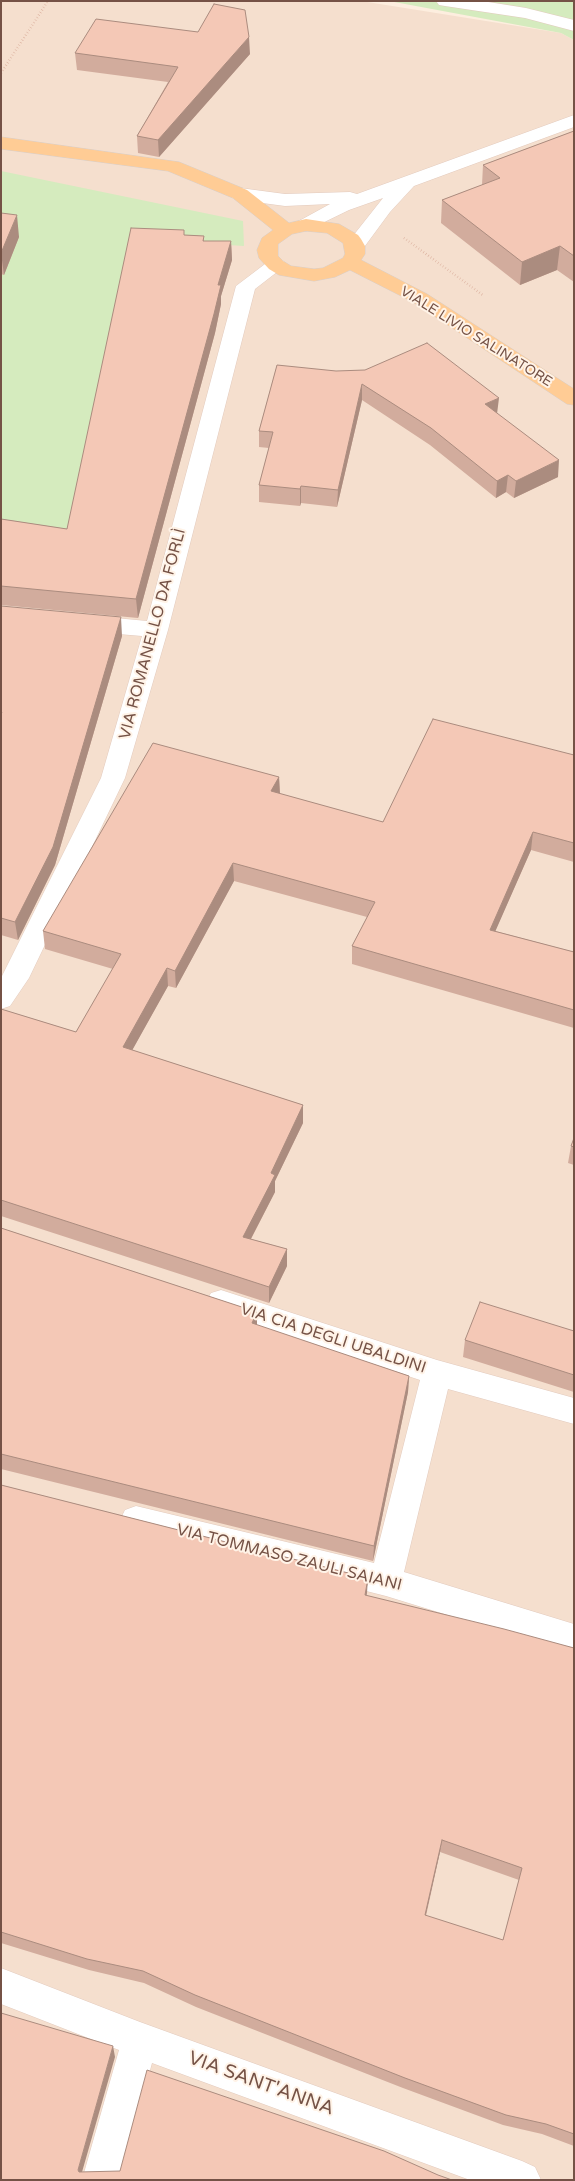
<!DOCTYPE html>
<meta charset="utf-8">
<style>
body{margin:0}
#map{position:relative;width:575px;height:2181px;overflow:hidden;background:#fdeedf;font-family:"Varela Round",sans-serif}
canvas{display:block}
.frame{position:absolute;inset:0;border:2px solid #755246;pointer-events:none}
</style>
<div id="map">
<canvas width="575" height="2181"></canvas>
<div class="frame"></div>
</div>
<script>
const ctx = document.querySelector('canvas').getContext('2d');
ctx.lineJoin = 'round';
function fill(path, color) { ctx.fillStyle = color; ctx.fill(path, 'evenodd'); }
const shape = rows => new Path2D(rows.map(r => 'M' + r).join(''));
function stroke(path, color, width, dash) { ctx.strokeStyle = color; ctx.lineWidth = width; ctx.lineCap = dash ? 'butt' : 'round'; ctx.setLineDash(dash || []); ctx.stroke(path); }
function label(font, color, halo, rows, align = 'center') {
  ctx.font = font + ' "Varela Round",sans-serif'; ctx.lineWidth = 4; ctx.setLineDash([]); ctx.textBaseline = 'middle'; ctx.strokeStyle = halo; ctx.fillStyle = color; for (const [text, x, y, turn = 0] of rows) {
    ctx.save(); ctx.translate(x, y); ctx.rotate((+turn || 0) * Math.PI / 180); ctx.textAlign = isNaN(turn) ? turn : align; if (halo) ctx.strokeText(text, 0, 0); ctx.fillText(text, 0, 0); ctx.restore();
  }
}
const residential = shape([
 [1,1,361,1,561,33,574,40,574,2180,1,2180]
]);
const green = shape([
 [389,1,574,1,574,40,561,33],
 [1,171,243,221,244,246,134,239,70,549,1,536]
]);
const path = shape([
 [1,73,48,1],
 [404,238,484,296]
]);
const minor = shape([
 [436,1,482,1,526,8,574,20,574,31,525,18,445,6,439,5,436,1],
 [574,115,574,127,414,186,390,212,362,250,355,252,348,250,345,246,383,198,349,210,306,231,299,229,296,225,299,221,330,204,285,206,240,200,233,198,230,194,233,190,240,188,285,194,350,192,357,194,574,115],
 [276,259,283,261,286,265,255,289,168,630,125,778,29,978,10,1006,1,1009,1,978,101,778,142,636,83,631,75,628,71,623,75,618,83,615,147,621,236,286,269,261,276,259],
 [221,1290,437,1360,574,1398,574,1424,448,1389,404,1572,574,1624,574,1654,386,1596,125,1530,120,1520,125,1510,136,1506,374,1563,420,1380,211,1311,206,1302,211,1293,221,1290],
 [1,1968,140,2022,522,2161,535,2167,541,2180,470,2180,152,2063,120,2180,82,2180,119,2050,1,2004,1,1968]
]);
const major = shape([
 [1,137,179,162,247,190,289,223,306,219,339,224,358,235,361,239,365,246,365,254,361,260,427,294,574,389,574,405,567,404,413,302,350,270,335,277,314,281,279,275,269,269,259,258,257,250,262,238,273,230,233,198,168,171,1,149,1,137],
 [306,231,327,233,343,243,345,254,343,258,323,268,314,269,291,266,283,261,278,256,278,244,292,234,306,231]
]);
const wall = shape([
 [75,53,250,54,159,157,138,153,137,136,168,82,77,70],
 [574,131,574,282,557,270,520,285,441,223,442,200,482,185,483,165],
 [1,213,19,237,4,275,1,274],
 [184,235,204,236,204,241,231,241,232,260,221,296,221,304,215,333,138,618,1,605,1,519,67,529],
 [277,365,497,413,558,477,514,498,506,492,496,498,430,445,362,400,337,507,301,503,300,506,259,502,259,485,269,448,259,447,259,431],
 [1,606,122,636,55,865,18,940,1,935],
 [574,755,574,862,531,850,495,931,574,952,574,1028,352,964,352,946,367,917,234,881,176,988,168,986,132,1050,303,1105,303,1123,275,1181,275,1192,251,1239,287,1249,287,1266,269,1303,1,1216,1,1009,76,1032,113,969,45,949,43,931,279,777,280,794,383,822],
 [574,1138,574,1165,568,1163,571,1146],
 [1,1228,257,1312,257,1325,409,1376,408,1392,373,1561,1,1469],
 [574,1331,574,1392,463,1357,465,1340],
 [1,1485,368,1578,366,1596,574,1648,574,2146,542,2134,503,2125,403,2088,196,2007,144,1983,89,1970,1,1943],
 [440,1852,519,1880,503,1940,426,1916]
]);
const shadedWall = shape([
 [249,37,250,54,159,157,158,140],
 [17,215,19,237,4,275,1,253],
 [231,241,232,260,221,296,221,304,215,333,138,618,136,599,218,285],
 [560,246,557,270,520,285,522,262],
 [362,384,362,400,337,507,338,490],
 [499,398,497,414,485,404],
 [559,460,558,477,514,498,516,481],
 [508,475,506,492,496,498,497,481],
 [301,486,301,503,300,506,300,489],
 [121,617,122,636,55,865,18,940,15,922],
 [279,777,280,795,271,791],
 [533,832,531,850,488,948,490,930],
 [233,863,234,881,176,988,175,971],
 [167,968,168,986,124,1065,123,1047],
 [303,1105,303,1123,275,1181,275,1192,243,1254,243,1237,271,1173],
 [287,1249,287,1266,269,1303,269,1287],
 [257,1312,257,1328,252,1323],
 [409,1376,408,1392,373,1561,374,1546],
 [368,1578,367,1593,364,1610,365,1595],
 [442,1840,440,1852,423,1927,425,1915],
 [113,2046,115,2057,80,2179,78,2170]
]);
const building = shape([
 [214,4,245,10,249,37,158,140,137,136,178,67,75,53,96,19,198,32,214,4],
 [574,131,574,256,560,246,522,262,442,200,500,178,483,165,574,131],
 [1,213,17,215,1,253,1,213],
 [131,228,184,230,184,235,204,236,203,241,231,241,218,285,221,285,214,314,136,599,1,586,1,519,67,529,131,228],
 [427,343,499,398,485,404,559,460,516,481,508,475,497,481,431,428,362,384,338,490,301,486,300,489,259,485,273,432,259,431,277,365,336,371,365,370,427,343],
 [1,606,121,617,53,847,15,922,1,918,1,714,2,712,1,712,1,606],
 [433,719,574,755,574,843,533,832,490,930,574,952,574,1010,352,946,375,902,233,863,175,971,167,968,123,1047,303,1105,271,1173,275,1175,243,1237,287,1249,269,1287,1,1200,1,1009,76,1032,121,954,43,931,153,743,279,777,271,791,383,822,433,719],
 [574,1138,574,1147,571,1146,574,1138],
 [1,1228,257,1312,252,1323,409,1376,374,1546,1,1454,1,1228],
 [480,1302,574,1331,574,1375,465,1340,480,1302],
 [1,1485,368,1578,365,1595,504,1629,574,1648,574,2134,546,2124,506,2115,405,2078,195,1995,143,1971,87,1959,1,1932,1,1485],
 [442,1840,522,1868,503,1940,425,1915,442,1840],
 [1,2013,113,2046,78,2170,79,2172,120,2171,147,2070,384,2151,438,2175,452,2180,1,2180,1,2013]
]);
const farStreetnames = [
 ["VIALE LIVIO SALINATORE",476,337,32]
];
const streetNames = [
 ["VIA ROMANELLO DA FORLÌ",153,634,-75],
 ["VIA CIA DEGLI UBALDINI",333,1339,18],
 ["VIA TOMMASO ZAULI SAIANI",289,1558,14]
];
const nearStreetnames = [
 ["VIA SANT'ANNA",261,2084,20]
];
fill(residential, '#f5dfce');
fill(green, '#d5ebbe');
stroke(minor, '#e3cbbe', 1);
stroke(major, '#d8cfcb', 1);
stroke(path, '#d8ab99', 2.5, [0.5, 2.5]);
fill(minor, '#fff');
fill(major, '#ffcc95');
fill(wall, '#d2ac9d');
fill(shadedWall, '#ab8c7f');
fill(building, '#f4c8b6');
stroke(building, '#ab8c7f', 1);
label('14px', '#755246', '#fff3e7', farStreetnames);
label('16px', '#755246', '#fff3e7', streetNames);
label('19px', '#755246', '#fff3e7', nearStreetnames);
</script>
